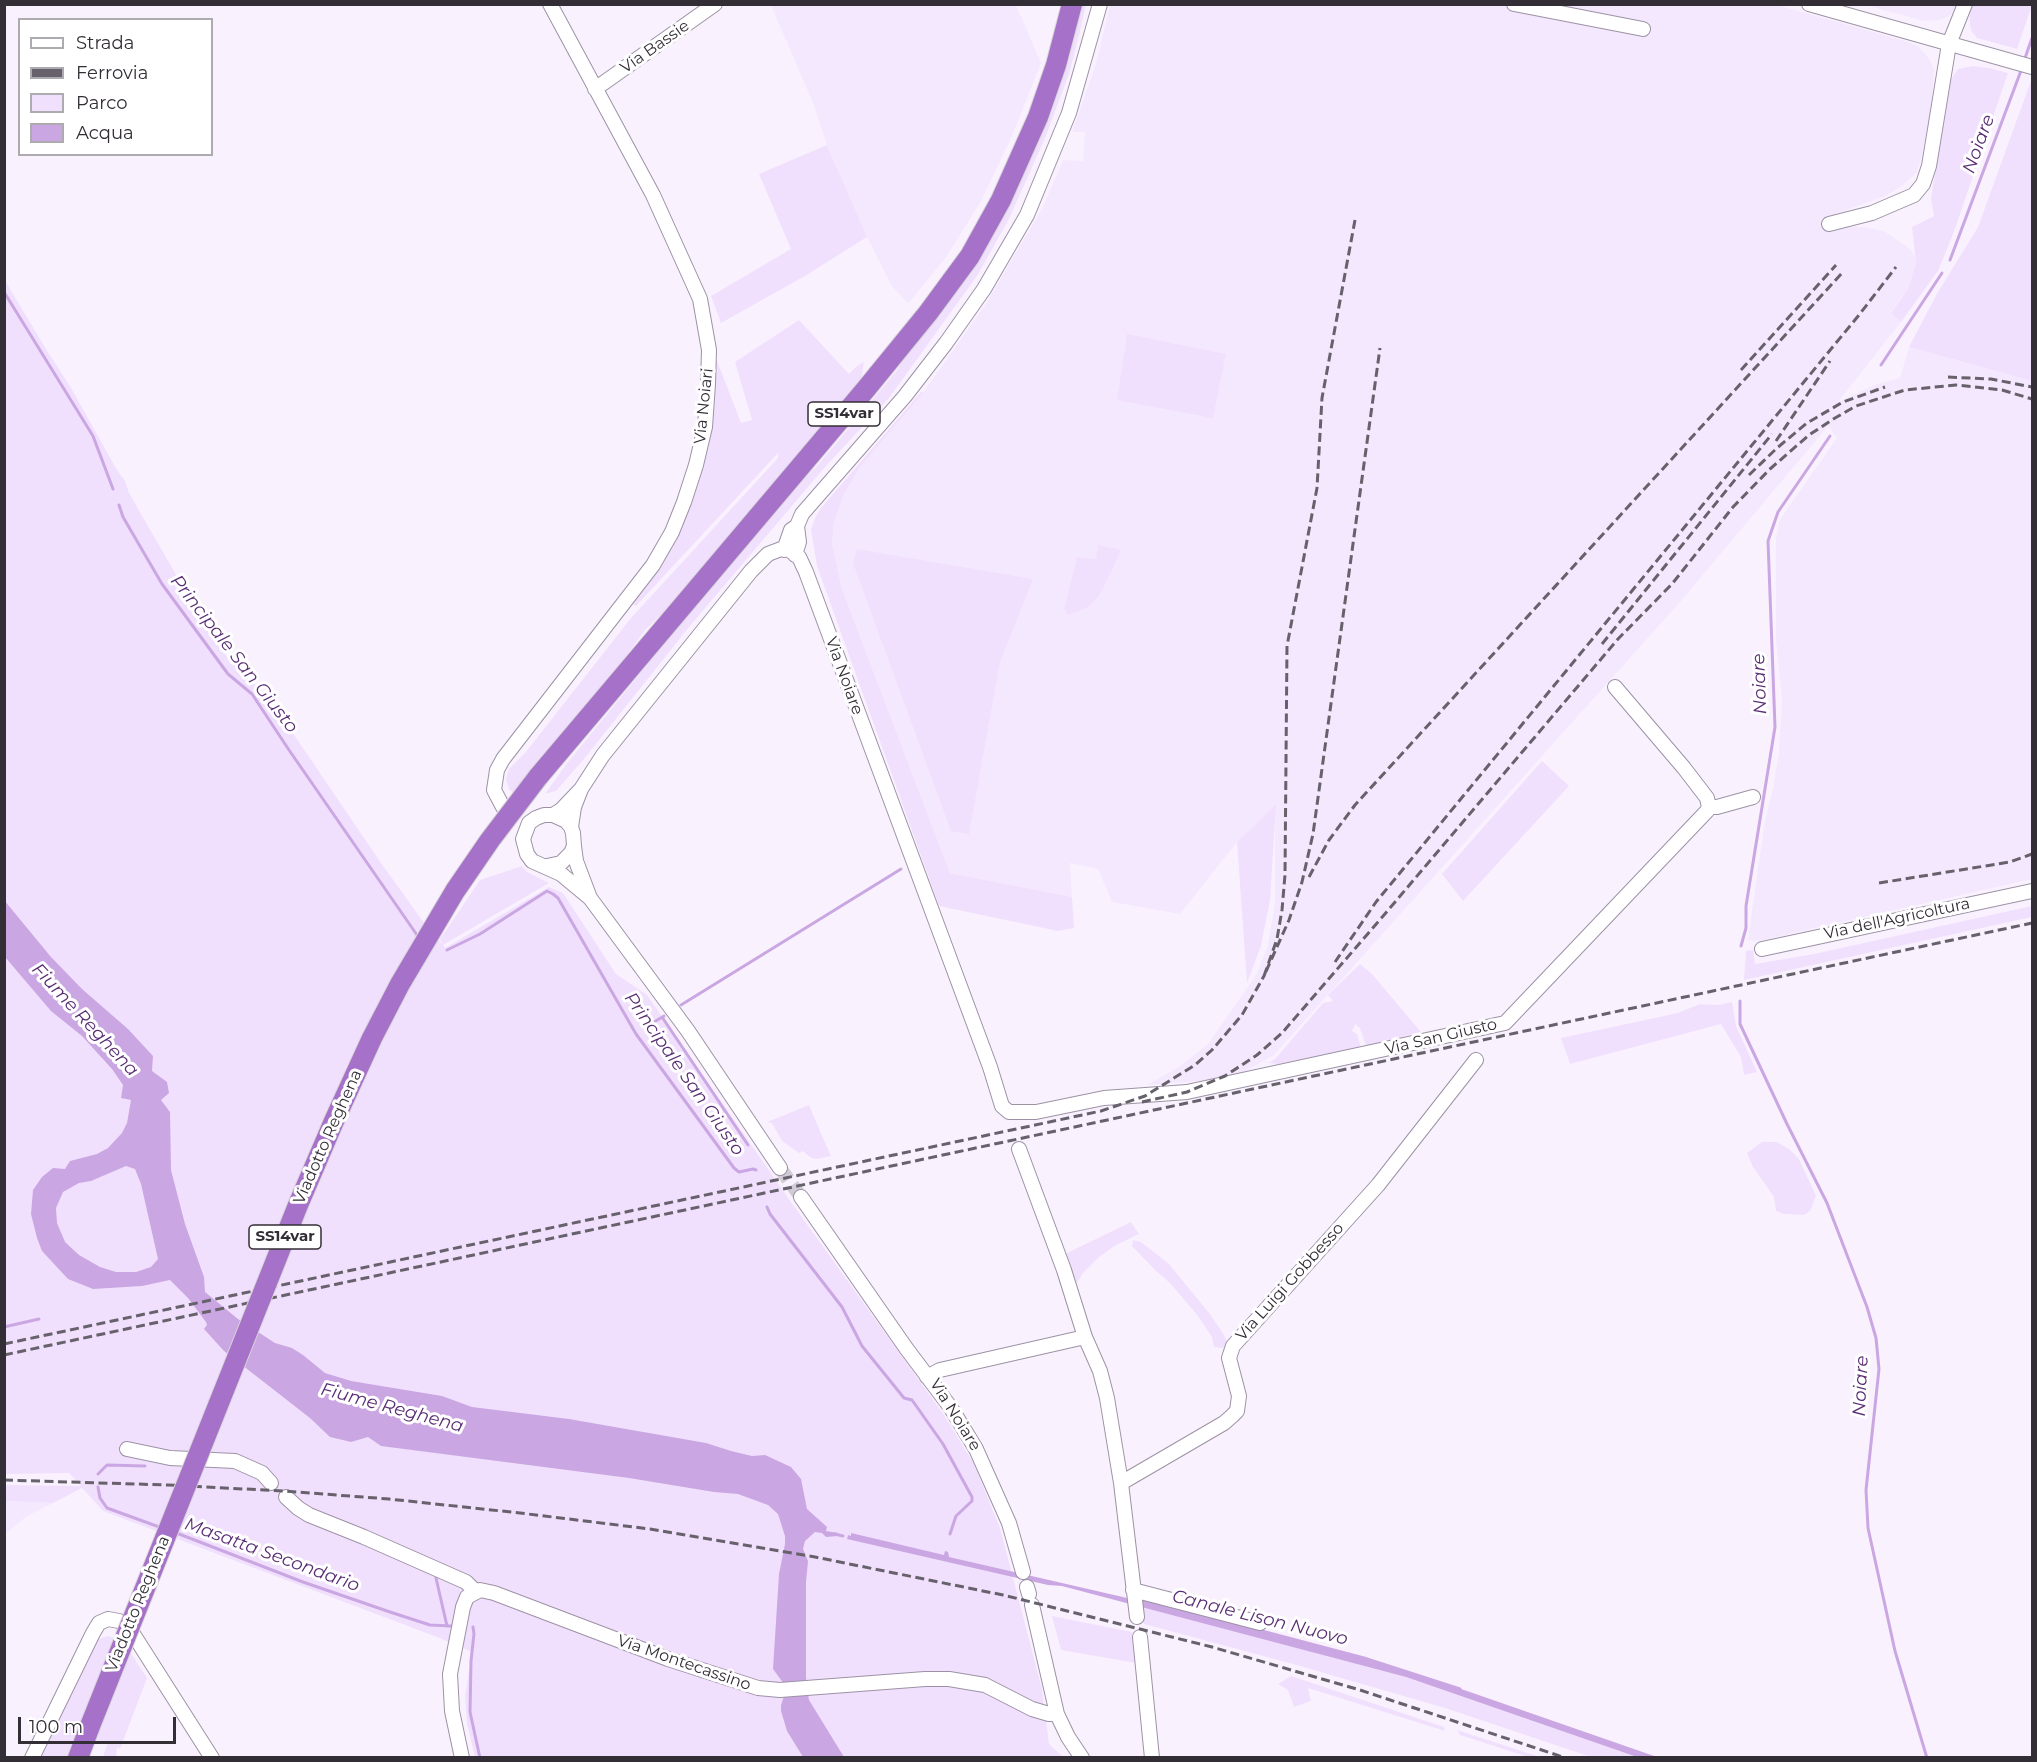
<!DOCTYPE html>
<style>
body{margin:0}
#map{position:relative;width:2037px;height:1762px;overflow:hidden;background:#f9f2fe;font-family:Montserrat,sans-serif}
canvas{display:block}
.frame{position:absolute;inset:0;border:6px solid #332e36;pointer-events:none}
.legend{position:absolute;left:18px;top:18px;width:195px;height:138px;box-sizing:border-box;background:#fff;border:2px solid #adabaf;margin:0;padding:8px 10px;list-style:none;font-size:18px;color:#332e36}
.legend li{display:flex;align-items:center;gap:12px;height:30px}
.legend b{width:30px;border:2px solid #adabaf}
.scale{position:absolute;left:18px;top:1717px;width:158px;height:27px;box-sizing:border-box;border:3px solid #332e36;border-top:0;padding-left:8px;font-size:18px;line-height:21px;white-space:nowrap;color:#332e36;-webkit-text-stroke:4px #fff;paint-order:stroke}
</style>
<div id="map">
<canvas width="2037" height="1762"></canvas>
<div class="frame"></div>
<ul class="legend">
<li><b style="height:8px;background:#fff"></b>Strada</li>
<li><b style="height:8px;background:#66616a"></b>Ferrovia</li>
<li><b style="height:16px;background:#f1e0fd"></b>Parco</li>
<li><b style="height:16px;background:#caa7e2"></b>Acqua</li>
</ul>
<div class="scale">100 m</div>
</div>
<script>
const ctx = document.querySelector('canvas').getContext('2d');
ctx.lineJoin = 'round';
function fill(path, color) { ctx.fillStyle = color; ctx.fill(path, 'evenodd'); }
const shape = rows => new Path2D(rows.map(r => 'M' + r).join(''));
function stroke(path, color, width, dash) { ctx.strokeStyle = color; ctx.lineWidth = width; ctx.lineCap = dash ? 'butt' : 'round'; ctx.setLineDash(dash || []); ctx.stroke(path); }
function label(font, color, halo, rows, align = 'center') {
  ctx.font = font + ' Montserrat,sans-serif'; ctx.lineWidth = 6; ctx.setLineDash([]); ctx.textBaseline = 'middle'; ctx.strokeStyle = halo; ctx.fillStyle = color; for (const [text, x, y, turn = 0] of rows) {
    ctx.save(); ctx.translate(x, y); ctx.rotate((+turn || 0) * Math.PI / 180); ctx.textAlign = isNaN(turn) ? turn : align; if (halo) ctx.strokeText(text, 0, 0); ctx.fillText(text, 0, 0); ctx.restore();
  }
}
const built = shape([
 [771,5,1016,5,1041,63,1012,136,981,201,947,256,908,304,891,285,860,223,823,134,813,103],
 [1110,5,1777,5,1905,41,1918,46,1928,57,1934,69,1932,102,1922,156,1917,172,1901,187,1885,196,1822,219,1828,233,1845,227,1864,227,1884,231,1910,249,1917,260,1908,289,1891,312,1901,322,1838,402,1875,385,1900,378,1909,347,2032,381,2032,879,1758,941,1748,940,1765,821,1773,789,1779,752,1782,699,1776,640,1776,540,1779,522,1789,506,1837,438,1828,426,1681,601,1274,1055,1242,1073,1225,1079,1147,1085,1180,1066,1208,1044,1256,975,1268,945,1275,903,1275,805,1237,842,1180,914,1112,902,1098,869,1070,863,1072,897,950,873,842,589,832,543,834,523,844,494,860,467,923,393,985,305,1043,207,1063,160,1083,161,1085,132,1072,132,1096,64],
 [1865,5,1958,5,1955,11,1947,17,1938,20,1924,21],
 [5,1501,53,1503,27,1516,5,1534]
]);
const green = shape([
 [1081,5,1086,5,1079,35,1069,74,1046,136,1009,219,977,276,889,398,825,467,689,627,584,759,556,791,545,794,567,763,786,495,817,466,898,369,909,348,943,306],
 [1972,5,2032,5,2017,49,1977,38,1972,32,1970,25,1969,10],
 [1973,66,1989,68,2008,73,1955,229,1938,271,1901,322,1891,313,1908,289,1916,263,1912,227,1934,216,1931,199,1948,84,1958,69],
 [2032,78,2032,381,1909,347,1938,292,1978,227],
 [827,145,867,237,805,276,721,323,711,296,791,249,759,174],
 [4,279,46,349,70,386,117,470,125,481,129,493,213,639,228,658,269,698,379,860,424,923,442,944,440,939,480,880,522,866,527,872,549,883,443,945,445,948,549,887,563,893,616,974,647,995,791,1202,944,1415,974,1464,1000,1528,1042,1689,1049,1744,1063,1757,475,1757,467,1724,465,1696,472,1652,437,1637,103,1511,82,1488,53,1503,5,1501,5,1485,81,1486,69,1473,5,1474],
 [799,320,849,374,857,366,864,362,861,381,683,594,645,630,611,677,517,796,509,789,506,779,509,769,525,753,631,618,778,458,778,453,636,606,632,604,666,553,688,513,699,481,709,444,715,401,716,358,741,423,752,420,735,362],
 [1127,334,1226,354,1213,418,1117,400],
 [922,391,923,393,860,467,844,494,834,523,832,543,842,589,950,873,1072,897,1074,928,1058,931,939,906,817,566,811,530,815,518,821,508],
 [1098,545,1121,550,1111,572,1099,596,1086,608,1068,615,1064,609,1077,557,1096,559],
 [857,549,1033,579,1000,662,969,834,951,831,853,563],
 [1542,761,1569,786,1463,901,1442,874],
 [1276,804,1270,900,1261,946,1247,983,1237,842],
 [2032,906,2032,917,1744,980,1746,951,1753,950,1755,964,1814,954],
 [1360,964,1372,974,1421,1032,1366,1046,1360,1028,1355,1024,1352,1031,1357,1034,1361,1048,1278,1064,1269,1063,1276,1058,1323,1003,1333,1001,1328,995],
 [1732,1002,1736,1026,1757,1072,1744,1075,1741,1057,1721,1024,1570,1064,1561,1038,1678,1013,1700,1004,1718,1005],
 [809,1105,823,1138,831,1156,817,1159,811,1158,803,1151,799,1153,782,1141,772,1123,767,1122],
 [1762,1142,1777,1142,1789,1149,1799,1159,1816,1196,1810,1211,1804,1215,1784,1214,1776,1211,1774,1197,1753,1167,1747,1153],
 [1131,1222,1139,1234,1116,1245,1099,1257,1083,1273,1077,1283,1065,1254],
 [1133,1240,1141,1242,1169,1264,1209,1313,1223,1333,1228,1344,1223,1348,1214,1347,1212,1337,1198,1316,1170,1283,1156,1271,1132,1246],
 [1143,1607,1406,1677,1637,1757,1591,1757,1445,1708,1293,1664,1144,1624],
 [1052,1616,1132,1632,1136,1663,1061,1650],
 [108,1636,123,1641,147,1678,120,1749,117,1747,116,1757,103,1757,108,1742,78,1744,71,1757,38,1758,85,1660,98,1639],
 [1291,1676,1444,1727,1445,1731,1308,1688,1311,1701,1294,1707,1288,1690,1278,1684],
 [1457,1730,1540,1757,1528,1757,1460,1735]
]);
const water = shape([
 [4,900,51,957,82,989,128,1029,153,1056,152,1071,167,1082,169,1093,161,1100,170,1112,171,1170,185,1224,204,1277,205,1292,238,1319,275,1343,292,1348,303,1355,325,1373,351,1381,442,1396,472,1407,569,1419,706,1443,731,1451,752,1456,765,1455,791,1467,801,1479,807,1509,827,1527,826,1531,838,1533,838,1536,826,1537,822,1533,815,1532,805,1541,803,1549,808,1561,806,1582,806,1683,809,1700,844,1757,803,1757,787,1731,781,1711,781,1705,784,1696,784,1684,773,1669,779,1574,785,1544,785,1536,778,1514,768,1505,738,1494,714,1492,629,1478,381,1446,368,1437,351,1442,330,1437,310,1418,224,1351,204,1329,207,1325,206,1322,188,1298,170,1280,142,1286,93,1289,68,1279,42,1251,37,1238,31,1214,33,1190,42,1177,53,1168,65,1169,70,1161,97,1154,108,1148,122,1133,127,1123,131,1100,121,1098,123,1085,112,1069,82,1036,51,1011,5,957],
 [126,1166,135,1169,141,1184,158,1259,151,1267,136,1272,116,1272,100,1267,79,1255,65,1242,57,1223,56,1208,63,1192,79,1183,91,1181],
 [851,1533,944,1555,945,1551,948,1552,949,1557,1201,1615,1364,1658,1467,1691,1657,1757,1637,1757,1406,1677,1062,1586,1048,1585,847,1539,848,1535,851,1536]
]);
const stream = shape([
 [2024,61,2032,38],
 [1950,260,2022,68],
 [4,292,93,436,113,489],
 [1881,365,1942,273],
 [119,505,123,517,162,584,228,674,252,694,289,750,417,935],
 [1741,946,1746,928,1746,906,1775,727,1768,541,1778,512,1830,436],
 [447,950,480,934,547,891,553,894,558,898,636,1034,734,1168,739,1172,753,1169,756,1170],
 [1740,1001,1740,1024,1787,1124,1827,1203,1867,1307,1876,1338,1879,1369,1866,1490,1868,1528,1895,1651,1927,1758],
 [681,1005,901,869],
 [662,1017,748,1145],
 [654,1022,664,1016],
 [767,1207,770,1214,842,1307,862,1346,904,1398,912,1400,943,1444,972,1497,972,1501,956,1516,950,1534],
 [4,1327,39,1319],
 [98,1474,107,1465,145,1466],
 [98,1487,100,1498,107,1508,162,1528],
 [174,1532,303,1582,390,1612,430,1625,452,1626],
 [835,1534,843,1536],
 [436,1578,447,1626],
 [1142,1601,1201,1615,1364,1658,1460,1689],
 [473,1627,474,1634,471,1661,470,1712,480,1758]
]);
const minorTunnel = shape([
 [780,1168,801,1197]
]);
const minor = shape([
 [1514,4,1643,29],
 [1809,4,2032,67],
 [595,89,715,4],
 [1829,224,1872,213,1914,195,1923,184,1929,166,1949,44,1965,4],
 [797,526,802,514,905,396,946,343,984,289,1027,215,1069,113,1100,4],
 [784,550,791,530,797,526,799,542,795,555],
 [581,789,603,755,751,571,768,554,781,549,789,550,799,557,806,572,990,1067,1002,1106,1009,1112,1036,1112,1104,1098,1187,1092,1505,1023,1707,811,1709,807,1707,798,1684,768,1615,687],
 [1709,807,1717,807,1753,797],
 [509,813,503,807,494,790,497,770,503,759,653,565,672,532,684,502,696,465,705,427,708,384,709,350,700,299,653,195,550,4],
 [553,815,561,810,581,789,574,807,571,827],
 [547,866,561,863,571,853,574,846,573,833,571,827,566,821,553,815,544,815,536,818,529,823,523,839,527,854,532,861,561,874,590,898,576,861,574,846],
 [590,898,688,1031,780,1168],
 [1762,949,2032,891],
 [1019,1149,1064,1270,1085,1337,1100,1371,1107,1398,1121,1483,1137,1617],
 [801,1197,906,1348,951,1408,976,1449,1009,1523,1023,1572],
 [927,1377,940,1370,1085,1337],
 [127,1449,170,1458,235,1461,262,1473,271,1483],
 [1121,1483,1224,1423,1232,1416,1237,1411,1239,1396,1229,1358,1233,1346,1378,1185,1476,1060],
 [286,1497,298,1508,309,1515,364,1537,466,1582,475,1591],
 [1027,1587,1029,1594],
 [1133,1590,1260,1623],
 [1032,1605,1057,1714,1068,1737,1082,1758],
 [1140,1637,1152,1758],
 [32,1758,93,1633,99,1623,108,1619,119,1621,128,1626,212,1758],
 [462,1758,452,1711,450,1674,463,1607,467,1597,480,1590,494,1593,668,1659,758,1688,780,1690,925,1679,949,1679,985,1685,1032,1709,1049,1714,1057,1714]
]);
const highway = shape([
 [538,777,866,389,928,313,970,256,1001,200,1038,117,1056,65,1072,4],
 [78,1758,90,1726]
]);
const rail = shape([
 [1355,220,1322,398,1317,488,1287,646,1285,875,1282,910,1277,939,1264,976,1289,920,1302,882,1313,834,1380,348],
 [1741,370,1836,265],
 [1948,377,1991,379,2032,387],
 [1776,441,1830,361],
 [1749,475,1777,448,1807,423,1843,402,1885,387],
 [1602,644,1772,434],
 [1309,877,1329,840,1355,805,1843,272],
 [1879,883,2010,862,2032,854],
 [1335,962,1376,902,1859,315,1896,267],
 [1142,1102,1187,1092,1225,1076,1257,1055,1282,1033,1384,915,1618,639,1672,584,1733,507,1770,469,1809,435,1835,418,1856,406,1905,390,1956,385,2002,390,2032,399],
 [4,1344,1101,1111,1145,1096,1195,1065,1212,1050,1242,1015,1264,976],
 [4,1355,2032,923],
 [4,1480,168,1485,283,1491,389,1499,520,1513,650,1529,815,1557,1003,1595,1212,1647,1360,1690,1566,1758]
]);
const highwayBridge = shape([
 [90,1726,298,1205,334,1121,372,1038,400,984,455,891,490,840,538,777]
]);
const shields = [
 [844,414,72],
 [285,1237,72]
];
const shieldNames = [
 ["SS14var",844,414],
 ["SS14var",285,1237]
];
const streetNames = [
 ["Via Bassie",655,47,-35],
 ["Via Noiari",704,406,-84],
 ["Via Noiare",844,676,70],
 ["Via dell'Agricoltura",1897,919,-12],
 ["Via San Giusto",1441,1037,-13],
 ["Viadotto Reghena",328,1137,-66],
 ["Via Luigi Gobbesso",1290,1282,-48],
 ["Via Noiare",955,1415,58],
 ["Viadotto Reghena",138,1604,-68],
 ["Via Montecassino",684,1663,19]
];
const waterNames = [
 ["Noiare",1979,144,-70],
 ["Principale San Giusto",234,654,52],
 ["Noiare",1760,684,-92],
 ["Fiume Reghena",85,1020,47],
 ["Principale San Giusto",684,1074,55],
 ["Noiare",1861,1386,-87],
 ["Fiume Reghena",392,1408,15],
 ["Masatta Secondario",272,1555,20],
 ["Canale Lison Nuovo",1260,1618,14]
];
fill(built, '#f4e8fe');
fill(green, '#f1e0fd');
fill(water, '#caa7e2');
stroke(stream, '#caa7e2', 3);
stroke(minorTunnel, '#d1cbd6', 14, [14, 7]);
stroke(minor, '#9d92a5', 16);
stroke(highway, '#d6d5d7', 22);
stroke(minor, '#fff', 14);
stroke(highway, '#a671c8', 20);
stroke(rail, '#66616a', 3, [9, 4.5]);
stroke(highwayBridge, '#d6d5d7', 22, []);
stroke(highwayBridge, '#a671c8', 20);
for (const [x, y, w] of shields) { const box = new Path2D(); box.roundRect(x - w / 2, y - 12, w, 24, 4.5); ctx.fillStyle = '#fff'; ctx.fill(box); stroke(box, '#332e36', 1.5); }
label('bold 15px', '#332e36', null, shieldNames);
label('16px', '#332e36', '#fff', streetNames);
label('italic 18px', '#592d73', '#fff', waterNames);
</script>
